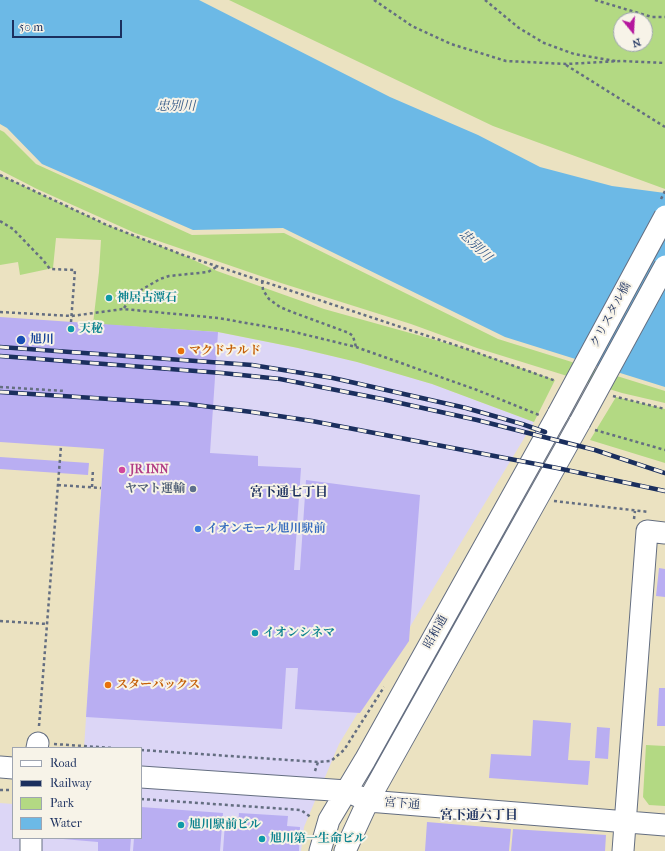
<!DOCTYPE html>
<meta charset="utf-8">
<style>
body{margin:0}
#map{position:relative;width:665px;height:851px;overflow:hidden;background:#ebe2c1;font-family:"IM FELL French Canon",serif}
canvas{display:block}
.legend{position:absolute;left:12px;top:747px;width:130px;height:92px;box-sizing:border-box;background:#f7f3e8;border:1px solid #9fa5b1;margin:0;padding:5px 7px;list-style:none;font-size:12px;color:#1b2f5e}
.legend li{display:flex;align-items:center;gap:8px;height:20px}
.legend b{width:20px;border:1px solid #9fa5b1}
.north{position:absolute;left:613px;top:12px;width:40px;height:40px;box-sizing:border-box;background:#f7f3e8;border:1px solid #9fa5b1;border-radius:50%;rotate:162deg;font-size:11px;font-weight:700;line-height:16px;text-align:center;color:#1b2f5e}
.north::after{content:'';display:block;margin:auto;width:14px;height:18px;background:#b5179e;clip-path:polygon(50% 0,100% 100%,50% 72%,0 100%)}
.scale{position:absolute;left:12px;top:20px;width:110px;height:18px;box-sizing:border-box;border:2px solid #1b2f5e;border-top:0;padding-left:5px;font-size:12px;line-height:14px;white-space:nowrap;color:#1b2f5e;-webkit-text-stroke:3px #f7f3e8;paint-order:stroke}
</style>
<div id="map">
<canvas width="665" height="851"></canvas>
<ul class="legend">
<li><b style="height:5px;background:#fff"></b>Road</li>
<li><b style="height:5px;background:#1b2f5e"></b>Railway</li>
<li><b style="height:11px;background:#b3d983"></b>Park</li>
<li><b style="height:11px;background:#6cb9e6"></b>Water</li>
</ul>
<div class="north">N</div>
<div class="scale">50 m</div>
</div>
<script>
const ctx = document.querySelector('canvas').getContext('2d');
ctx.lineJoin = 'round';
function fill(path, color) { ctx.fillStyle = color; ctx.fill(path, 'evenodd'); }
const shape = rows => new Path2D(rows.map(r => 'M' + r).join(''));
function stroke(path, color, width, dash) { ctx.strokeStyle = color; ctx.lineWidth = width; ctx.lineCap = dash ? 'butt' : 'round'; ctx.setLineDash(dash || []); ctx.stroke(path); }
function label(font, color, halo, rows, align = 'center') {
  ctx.font = font + ' "IM FELL French Canon","Noto Serif JP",serif'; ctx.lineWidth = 4; ctx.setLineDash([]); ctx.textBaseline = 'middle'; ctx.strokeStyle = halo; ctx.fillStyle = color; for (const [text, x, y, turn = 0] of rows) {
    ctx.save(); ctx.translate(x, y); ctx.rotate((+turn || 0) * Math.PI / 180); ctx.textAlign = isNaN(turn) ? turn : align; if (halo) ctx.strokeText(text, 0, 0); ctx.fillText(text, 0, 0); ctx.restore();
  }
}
const built = shape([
 [93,324,218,332,298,348,357,362,432,384,534,422,339,744,304,827,301,851,0,851,0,803,13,804,13,838,141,838,141,748,84,748,104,449]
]);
const green = shape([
 [229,0,665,0,665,189,493,126],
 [621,20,645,20,645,44,621,44],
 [0,130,4,132,36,164,192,235,284,233,498,339,665,391,665,403,622,393,477,348,411,324,281,283,135,233,37,189,0,170],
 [0,175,107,225,183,255,217,271,324,309,464,348,555,380,534,422,432,384,357,362,298,348,218,332,93,324,99,272,101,240,56,238,53,268,20,275,18,262,0,265],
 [616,397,665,409,665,463,590,440],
 [646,745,665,746,665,806,649,805,643,797]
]);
const water = shape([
 [0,0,199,0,390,97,478,135,540,167,612,186,665,193,665,387,505,337,283,228,193,230,42,164,7,128,0,124]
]);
const building = shape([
 [0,317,218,332,210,453,258,456,258,466,301,468,294,570,300,570,306,480,420,495,409,641,360,713,295,709,298,668,286,668,282,729,86,717,104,449,0,442],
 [0,457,89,463,88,475,0,469],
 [659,568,665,569,665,597,656,596],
 [659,688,665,688,665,726,657,726],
 [533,720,571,723,568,760,590,761,588,785,489,778,491,754,531,756],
 [597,727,610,728,608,759,595,758],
 [141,807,223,813,220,851,133,851,134,838,141,838],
 [239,813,288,816,287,826,300,827,299,851,223,851,225,823,238,824],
 [427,822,511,829,509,851,425,851],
 [513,829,606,835,605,851,511,851],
 [63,838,131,838,130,851,98,851,98,842,63,839]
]);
const path = shape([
 [374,0,412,26,451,44,506,61,566,64,621,61,665,63],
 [485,0,519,28,544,43,574,54,616,61],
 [595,0,652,17,665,17],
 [566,65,665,127],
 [0,175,107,225,183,255,464,348,556,381],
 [0,221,13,229,43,260,50,269,75,270,71,322],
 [262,281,263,290,269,299,280,307,292,312,349,333,353,336,356,347],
 [124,308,131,298,141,290,160,279,169,276,208,272,218,266],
 [0,312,72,316,123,309,218,318,286,330,356,347,477,390,539,415],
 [0,387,65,391],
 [613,396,665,409],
 [595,430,665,450],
 [58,485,101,488],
 [92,487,93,469],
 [554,501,649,512],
 [634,519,635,511],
 [0,621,47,624],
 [39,726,61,446],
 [54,744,113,748],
 [141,750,318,762,331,761,344,750,384,687],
 [315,771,318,762],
 [0,790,13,790],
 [141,799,301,810,312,818]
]);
const minor = shape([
 [37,748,38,743],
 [0,767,13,768],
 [141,777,347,791,368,801,665,825],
 [31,851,31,838],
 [320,851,329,820,365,760,558,414],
 [345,851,368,801,580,422],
 [623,851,647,531,665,533]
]);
const rail = shape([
 [0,347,252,365,333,378,466,408,522,424,545,432],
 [0,356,222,373,280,379,382,399,477,420,595,450,665,473],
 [0,392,187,404,252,412,312,421,557,468,665,491]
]);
const pathBridge = shape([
 [661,199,665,191]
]);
const minorBridge = shape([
 [558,414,665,216],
 [580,422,665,266]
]);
const markers = [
 [109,298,4,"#0f9aa8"],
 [71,329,4,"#0f9aa8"],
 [21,340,5,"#1a4fb4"],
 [181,351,4,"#e8710a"],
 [122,470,4,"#d1479c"],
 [193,489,4,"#5c6f8a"],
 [198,529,4,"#3f7fe0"],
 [255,633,4,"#0f9aa8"],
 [108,685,4,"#e8710a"],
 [181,825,4,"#0f9aa8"],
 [262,839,4,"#0f9aa8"]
];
const cultureNames = [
 ["神居古潭石",117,298],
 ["天秘",79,329],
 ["イオンシネマ",263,633],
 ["旭川駅前ビル",189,825],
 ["旭川第一生命ビル",270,839]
];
const streetNames = [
 ["クリスタル橋",611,315,-62],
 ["昭和通",436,632,-61],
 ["宮下通",402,804,5]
];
const transitNames = [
 ["旭川",30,340]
];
const foodNames = [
 ["マクドナルド",189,351],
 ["スターバックス",116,685]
];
const hotelNames = [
 ["JR INN",130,470]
];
const serviceNames = [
 ["ヤマト運輸",185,489]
];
const shopNames = [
 ["イオンモール旭川駅前",206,529]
];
const waterNames = [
 ["忠別川",176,107],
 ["忠別川",475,246,44]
];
const neighbourhoodNames = [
 ["宮下通七丁目",289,493],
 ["宮下通六丁目",479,816]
];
fill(built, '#dcd6f6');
fill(green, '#b3d983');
fill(water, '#6cb9e6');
fill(building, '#b9aef2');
stroke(minor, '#646e81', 23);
stroke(path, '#646e81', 2.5, [3, 3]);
stroke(minor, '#fff', 21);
stroke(rail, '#1b2f5e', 4.5);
stroke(rail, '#f7f3e8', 3, [9]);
stroke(minorBridge, '#646e81', 23, []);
stroke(pathBridge, '#646e81', 2.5, [3, 3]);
stroke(minorBridge, '#fff', 21);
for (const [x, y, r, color] of markers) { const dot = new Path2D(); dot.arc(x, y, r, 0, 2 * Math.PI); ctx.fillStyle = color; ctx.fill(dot); stroke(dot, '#f7f3e8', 1.5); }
label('bold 12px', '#0d838f', '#f7f3e8', cultureNames, 'left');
label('12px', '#1b2f5e', '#f7f3e8', streetNames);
label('bold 12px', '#164399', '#f7f3e8', transitNames, 'left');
label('bold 12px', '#c56008', '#f7f3e8', foodNames, 'left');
label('bold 12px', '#b23c85', '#f7f3e8', hotelNames, 'left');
label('bold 12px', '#4e5e75', '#f7f3e8', serviceNames, 'right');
label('bold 12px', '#366cbe', '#f7f3e8', shopNames, 'left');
label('italic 13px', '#335887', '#f7f3e8', waterNames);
label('bold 13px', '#1b2f5e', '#f7f3e8', neighbourhoodNames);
</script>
